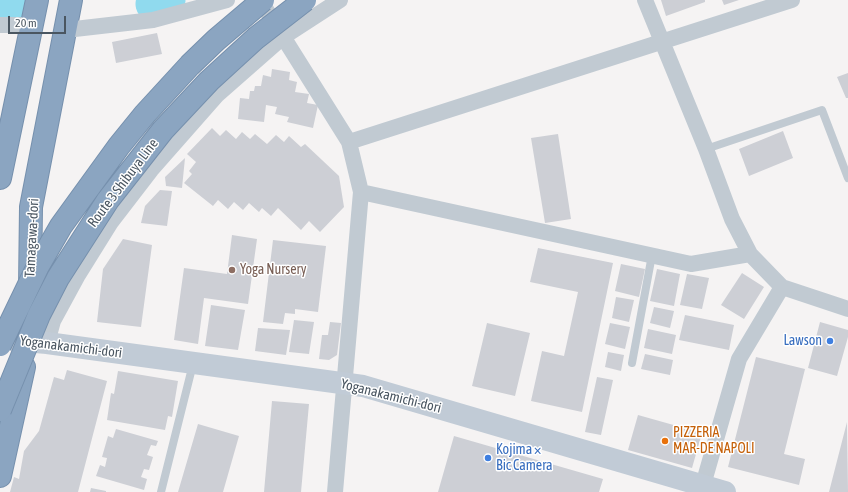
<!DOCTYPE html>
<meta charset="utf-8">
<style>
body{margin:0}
#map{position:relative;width:848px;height:492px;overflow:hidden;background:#f5f3f3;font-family:"Asap Condensed",sans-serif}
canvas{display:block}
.scale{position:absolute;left:8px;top:16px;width:58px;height:18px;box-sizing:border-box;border:2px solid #4a5661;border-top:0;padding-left:5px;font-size:12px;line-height:14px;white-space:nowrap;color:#4a5661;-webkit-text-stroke:3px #fff;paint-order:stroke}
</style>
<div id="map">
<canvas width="848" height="492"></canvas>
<div class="scale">20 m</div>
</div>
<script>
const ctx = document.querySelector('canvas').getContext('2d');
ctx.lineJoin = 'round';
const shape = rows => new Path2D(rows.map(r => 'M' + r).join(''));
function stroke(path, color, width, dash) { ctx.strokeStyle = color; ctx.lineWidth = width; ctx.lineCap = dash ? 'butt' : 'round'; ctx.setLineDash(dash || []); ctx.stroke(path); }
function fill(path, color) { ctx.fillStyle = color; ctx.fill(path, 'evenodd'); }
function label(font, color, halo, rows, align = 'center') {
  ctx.font = font + ' "Asap Condensed",sans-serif'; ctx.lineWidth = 3; ctx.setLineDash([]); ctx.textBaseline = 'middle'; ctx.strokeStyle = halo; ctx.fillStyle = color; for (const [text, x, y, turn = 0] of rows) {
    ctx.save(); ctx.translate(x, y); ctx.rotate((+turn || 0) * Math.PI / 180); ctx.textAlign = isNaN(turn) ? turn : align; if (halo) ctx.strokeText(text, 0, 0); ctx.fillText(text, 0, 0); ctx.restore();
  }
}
const river = shape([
 [153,4,168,0],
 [0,10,12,10]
]);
const building = shape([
 [661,0,705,0,705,2,666,16],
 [722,0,739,0,724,5],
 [157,33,162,54,116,63,112,42],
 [272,69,290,72,289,80,297,82,295,92,309,94,307,103,318,105,313,128,287,122,289,117,275,114,277,107,266,105,264,122,238,119,240,98,249,99,250,91,254,91,255,86,261,86,263,75,271,77],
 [848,73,848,98,846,98,837,77],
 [212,128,220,136,226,130,236,139,242,132,250,139,255,134,267,144,276,135,284,142,289,136,301,147,305,144,339,176,344,207,320,232,309,221,301,230,278,208,271,216,262,208,259,212,249,203,243,210,234,202,228,209,218,200,213,206,184,183,192,174,189,171,196,162,187,154],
 [783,131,793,158,749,176,739,149],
 [558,134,571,219,545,223,531,138],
 [185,158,182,188,166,186,165,177],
 [160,190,172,191,167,226,141,223,145,206],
 [232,235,257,239,248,304,204,298,198,344,174,340,184,268,227,274],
 [123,239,152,245,141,327,97,322,103,269],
 [273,240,326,246,318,312,295,309,295,314,285,313,283,324,263,322],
 [538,248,613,263,582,412,531,401,542,351,564,356,578,292,530,282],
 [621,264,645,269,639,297,615,291],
 [657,269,680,274,674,306,650,301],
 [742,273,764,287,744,319,721,305],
 [687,274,709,278,702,309,680,305],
 [616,297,634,300,629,322,612,318],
 [211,305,245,310,238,350,205,346],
 [654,307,674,311,670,328,650,323],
 [685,315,734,325,729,350,679,340],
 [294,320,314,322,309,354,289,352],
 [330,322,341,323,337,355,329,360,319,359,322,335,328,335],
 [820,322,848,330,848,337,837,376,808,368],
 [487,323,530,333,515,396,472,386],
 [610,323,630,327,625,349,605,344],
 [258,328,290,330,286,355,255,351],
 [648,329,676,335,672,354,644,348],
 [608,352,624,355,621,371,605,367],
 [645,354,673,360,670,375,641,369],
 [756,357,805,369,784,454,805,459,799,485,728,467],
 [67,370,107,381,78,492,10,492,14,477,19,479,24,451,39,431,54,377,64,380],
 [118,371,178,381,172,417,168,416,165,430,107,420,111,393,114,394],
 [597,377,613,380,601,435,585,432],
 [272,401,309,404,301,492,264,492],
 [638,415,702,433,692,468,628,450],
 [847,422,848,492,829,492],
 [198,424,239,436,223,492,178,492],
 [116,429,158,441,156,446,151,445,147,455,153,457,149,470,144,469,141,477,147,479,144,490,96,476,100,465,105,467,107,458,102,457,108,436,113,438],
 [454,436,603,479,599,492,438,492],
 [91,488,106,491,106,492,90,492]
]);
const lane = shape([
 [706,149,822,110,848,178],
 [632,363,652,255],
 [161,492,193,364]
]);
const street = shape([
 [260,0,349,142,361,192,335,492],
 [645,0,706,149,732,219,750,254,782,287,848,309],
 [0,25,31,25],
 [66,30,153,20,227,0],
 [349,142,792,0],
 [361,192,691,264,750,254],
 [47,343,53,321,78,275,111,222,151,170,217,95,283,37,340,0],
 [701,492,739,359,782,287]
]);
const secondary = shape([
 [0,339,47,343,363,386,725,492]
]);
const highway = shape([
 [0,178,37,0],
 [30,287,31,207,71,0],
 [0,476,24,367]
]);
const highwayBridge = shape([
 [0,345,38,266,61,226,119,146,145,114,190,65,216,40,263,0],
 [0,410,39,315,58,278,108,200,163,130,209,81,256,38,305,0]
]);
const markers = [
 [232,270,4,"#8d6e63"],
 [830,341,4,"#3f7fe0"],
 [665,441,4,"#e8710a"],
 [488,458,4,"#3f7fe0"]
];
const streetNames = [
 ["Route 3 Shibuya Line",123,183,-53],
 ["Tamagawa-dori",32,238,-87],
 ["Yoganakamichi-dori",71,347,7],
 ["Yoganakamichi-dori",391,396,14]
];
const educationNames = [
 ["Yoga Nursery",240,270]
];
const shopNames = [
 ["Lawson",822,341],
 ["Kojima ×",496,450,"left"],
 ["Bic Camera",496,466,"left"]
];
const foodNames = [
 ["PIZZERIA",673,433],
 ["MAR-DE NAPOLI",673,449]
];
stroke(river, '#90daee', 35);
fill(building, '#cdcfd5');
stroke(highway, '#7690ad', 24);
stroke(lane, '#c1cad2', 8);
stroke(street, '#c1cad2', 16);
stroke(secondary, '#c1cbd6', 22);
stroke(highway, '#8ba5c1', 22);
stroke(highwayBridge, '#7690ad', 24, []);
stroke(highwayBridge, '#8ba5c1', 22);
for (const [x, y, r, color] of markers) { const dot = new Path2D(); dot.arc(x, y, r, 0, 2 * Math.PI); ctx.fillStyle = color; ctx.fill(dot); stroke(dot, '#fff', 1.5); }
label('14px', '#4a5661', '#fff', streetNames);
label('14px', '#785e54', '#fff', educationNames, 'left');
label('14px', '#366cbe', '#fff', shopNames, 'right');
label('14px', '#c56008', '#fff', foodNames, 'left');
</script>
